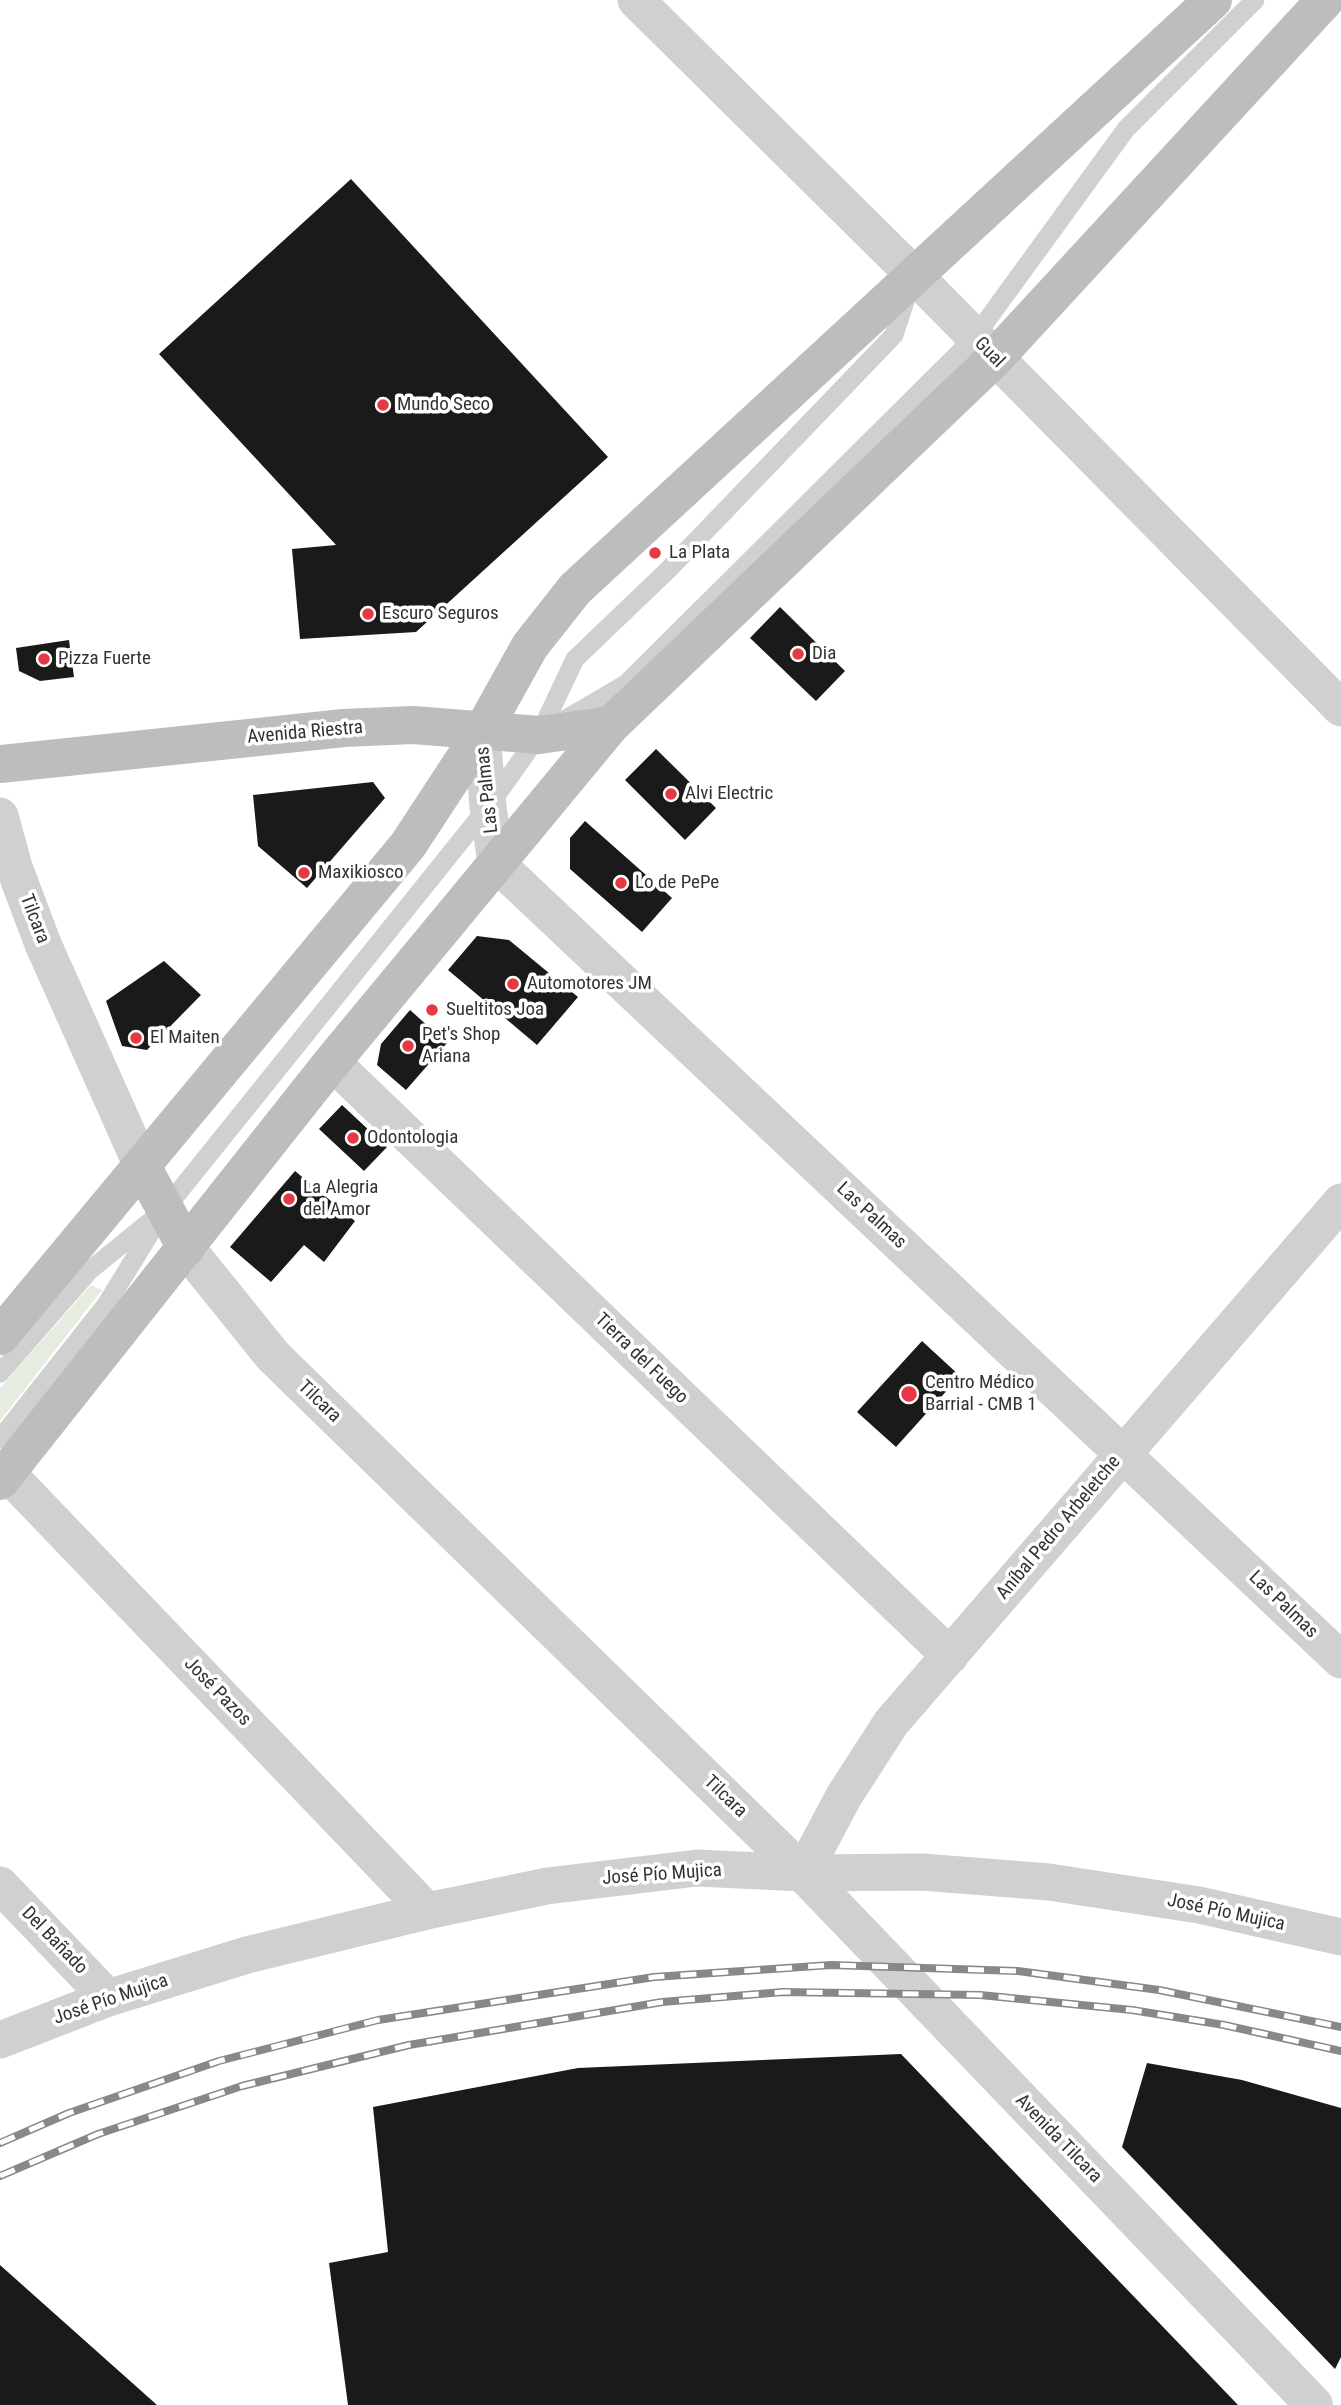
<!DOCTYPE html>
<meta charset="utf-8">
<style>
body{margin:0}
canvas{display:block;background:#fff}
</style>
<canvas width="1341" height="2405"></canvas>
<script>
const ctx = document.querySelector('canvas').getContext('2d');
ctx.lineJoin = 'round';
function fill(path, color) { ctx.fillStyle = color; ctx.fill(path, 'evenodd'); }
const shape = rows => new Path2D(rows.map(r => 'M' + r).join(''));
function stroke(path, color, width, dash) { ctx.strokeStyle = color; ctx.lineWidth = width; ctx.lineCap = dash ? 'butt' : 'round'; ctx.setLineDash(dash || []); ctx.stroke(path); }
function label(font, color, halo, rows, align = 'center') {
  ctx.font = font + ' "Roboto Condensed",sans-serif'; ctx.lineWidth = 7; ctx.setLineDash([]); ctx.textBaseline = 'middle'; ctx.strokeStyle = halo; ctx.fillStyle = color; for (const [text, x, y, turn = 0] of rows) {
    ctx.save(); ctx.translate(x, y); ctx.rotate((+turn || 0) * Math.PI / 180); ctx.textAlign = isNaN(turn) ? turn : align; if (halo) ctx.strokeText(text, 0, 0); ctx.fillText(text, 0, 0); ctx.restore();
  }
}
const green = shape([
 [91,1285,102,1290,0,1421,0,1388]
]);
const building = shape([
 [351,179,608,457,416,632,300,639,292,549,336,545,159,354],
 [780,607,845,671,816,701,750,638],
 [69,640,74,677,40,681,19,671,16,648],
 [656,749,716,808,685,840,625,780],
 [373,782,385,798,307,888,258,846,253,795],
 [585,821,672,898,642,932,570,869,570,838],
 [477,936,509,940,578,997,537,1045,448,970],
 [164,961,201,995,147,1050,122,1046,106,1001],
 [410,1010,447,1043,406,1090,377,1065,381,1044],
 [342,1105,387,1147,364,1171,319,1129],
 [295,1171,355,1221,324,1262,304,1245,271,1282,230,1247],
 [922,1341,960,1376,896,1447,857,1412],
 [901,2054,1238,2405,348,2405,329,2263,388,2252,373,2107,578,2068],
 [1147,2063,1242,2080,1341,2108,1341,2357,1335,2369,1122,2147],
 [0,2265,157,2405,0,2405]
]);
const service = shape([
 [561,722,626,684,974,338,1126,129,1255,0],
 [0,1373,89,1271,153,1219],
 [0,1439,106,1305,165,1209,488,807,539,735,575,659,669,569,894,335,909,289]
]);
const minor = shape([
 [636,0,914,275,1341,708],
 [482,732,488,807,496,863,1341,1660],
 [0,816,14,867,43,944,142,1166],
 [332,1062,950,1656],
 [7,1473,427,1911],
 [803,1873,844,1796,891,1723,1341,1202],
 [0,1885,108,1998],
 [0,2040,108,1998,247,1955,427,1911,547,1886,697,1868,803,1873,922,1872,1049,1882,1199,1905,1341,1937]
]);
const tertiary = shape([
 [186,1248,273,1356,803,1873,1314,2405]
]);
const secondary = shape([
 [0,764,344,728,413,725,539,735,611,725],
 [142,1166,186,1248],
 [0,1336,408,845,482,732,530,646,575,589,1213,0],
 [0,1481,332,1062,611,725,994,359,1325,0]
]);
const rail = shape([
 [0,2143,69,2113,219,2061,378,2020,654,1977,831,1965,1018,1971,1159,1990,1341,2027],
 [0,2176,98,2134,242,2086,409,2045,662,2002,783,1992,980,1995,1132,2010,1224,2025,1341,2051]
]);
const markers = [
 [383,405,7,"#e63946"],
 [655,553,7,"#e63946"],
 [368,614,7,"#e63946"],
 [798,654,7,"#e63946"],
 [44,659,7,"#e63946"],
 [671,794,7,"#e63946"],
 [304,873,7,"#e63946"],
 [621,883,7,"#e63946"],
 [513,984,7,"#e63946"],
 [432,1010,7,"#e63946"],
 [136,1038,7,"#e63946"],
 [408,1046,7,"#e63946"],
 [353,1138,7,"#e63946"],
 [289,1199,7,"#e63946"],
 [909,1394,9,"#e63946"]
];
const streetNames = [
 ["Gual",989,353,46],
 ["Avenida Riestra",305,733,-5],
 ["Las Palmas",488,790,-96],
 ["Tilcara",34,919,69],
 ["Las Palmas",871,1216,43],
 ["Tierra del Fuego",641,1359,44],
 ["Tilcara",319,1402,44],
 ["Aníbal Pedro Arbeletche",1059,1528,-50],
 ["Las Palmas",1283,1605,44],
 ["José Pazos",217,1692,46],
 ["Tilcara",725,1797,44],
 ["José Pío Mujica",662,1875,-4],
 ["José Pío Mujica",1226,1913,12],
 ["Del Bañado",54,1941,46],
 ["José Pío Mujica",111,2000,-19],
 ["Avenida Tilcara",1058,2139,46]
];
const poiNames = [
 ["Mundo Seco",397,405],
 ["La Plata",669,553],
 ["Escuro Seguros",382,614],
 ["Dia",812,654],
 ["Pizza Fuerte",58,659],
 ["Alvi Electric",685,794],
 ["Maxikiosco",318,873],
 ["Lo de PePe",635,883],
 ["Automotores JM",527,984],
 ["Sueltitos Joa",446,1010],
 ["Pet's Shop",422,1035],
 ["Ariana",422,1057],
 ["El Maiten",150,1038],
 ["Odontologia",367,1138],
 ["La Alegria",303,1188],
 ["del Amor",303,1210],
 ["Centro Médico",925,1383],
 ["Barrial - CMB 1",925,1405]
];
fill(green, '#e6ecdf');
fill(building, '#1a1a1a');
stroke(service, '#d0d0d0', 19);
stroke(minor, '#d0d0d0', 37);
stroke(tertiary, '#d0d0d0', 38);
stroke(secondary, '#bdbdbd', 38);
stroke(rail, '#888', 8);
stroke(rail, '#fff', 5, [16]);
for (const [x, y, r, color] of markers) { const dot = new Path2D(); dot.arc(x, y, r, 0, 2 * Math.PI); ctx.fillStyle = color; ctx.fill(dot); stroke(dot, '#fff', 2.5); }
label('19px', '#333', '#fff', streetNames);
label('19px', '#333', '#fff', poiNames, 'left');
</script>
